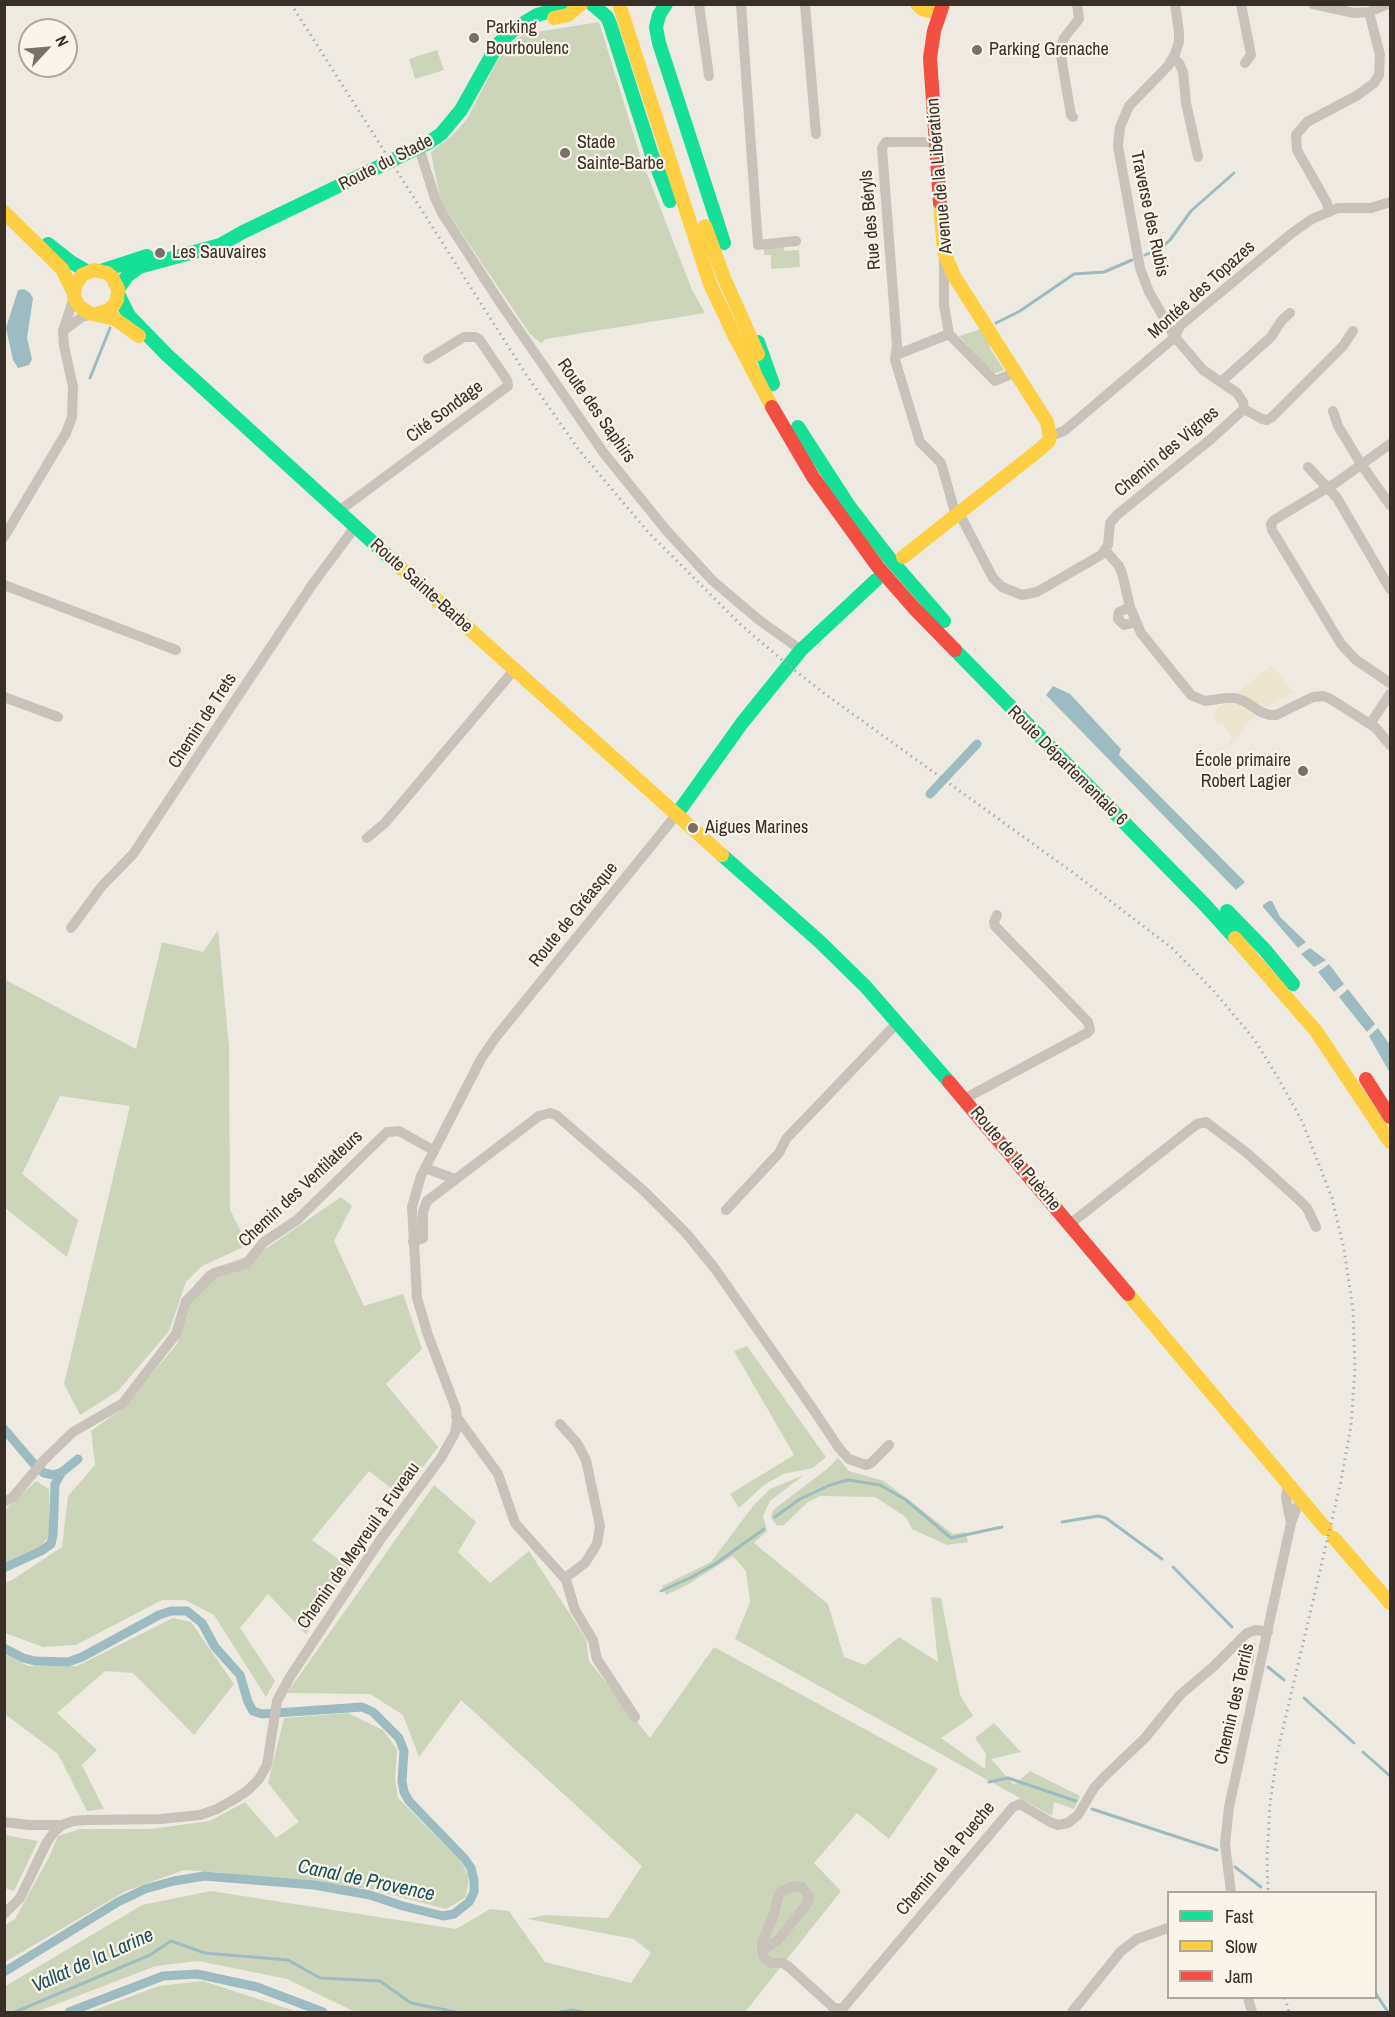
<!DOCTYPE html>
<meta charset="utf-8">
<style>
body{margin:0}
#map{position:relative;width:1395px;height:2017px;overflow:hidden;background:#eeeae2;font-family:"Archivo Narrow",sans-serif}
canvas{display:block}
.frame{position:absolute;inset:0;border:6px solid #392f28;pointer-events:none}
.legend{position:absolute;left:1167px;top:1891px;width:210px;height:108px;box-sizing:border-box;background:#fbf5e9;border:2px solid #ada69c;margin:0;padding:8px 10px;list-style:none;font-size:18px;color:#392f28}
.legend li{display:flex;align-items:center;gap:12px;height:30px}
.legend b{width:30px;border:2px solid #ada69c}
.north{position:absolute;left:18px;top:18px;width:60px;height:60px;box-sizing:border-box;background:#fbf5e9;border:2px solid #ada69c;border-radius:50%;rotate:64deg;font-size:16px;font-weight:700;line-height:24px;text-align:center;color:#392f28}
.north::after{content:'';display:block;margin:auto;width:21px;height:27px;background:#787069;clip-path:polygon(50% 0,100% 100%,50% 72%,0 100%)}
</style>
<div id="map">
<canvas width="1395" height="2017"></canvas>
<div class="frame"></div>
<ul class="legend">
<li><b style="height:8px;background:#16e098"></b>Fast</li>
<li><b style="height:8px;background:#ffcf43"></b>Slow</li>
<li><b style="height:8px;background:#f24e42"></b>Jam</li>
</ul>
<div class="north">N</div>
</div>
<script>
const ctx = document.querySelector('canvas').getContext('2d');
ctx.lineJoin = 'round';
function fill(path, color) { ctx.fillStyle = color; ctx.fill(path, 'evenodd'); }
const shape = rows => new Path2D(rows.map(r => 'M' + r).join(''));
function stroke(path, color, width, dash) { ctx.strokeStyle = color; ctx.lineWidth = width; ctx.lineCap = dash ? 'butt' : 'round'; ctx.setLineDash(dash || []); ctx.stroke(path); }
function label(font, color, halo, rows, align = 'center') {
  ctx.font = font + ' "Archivo Narrow",sans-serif'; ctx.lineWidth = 4.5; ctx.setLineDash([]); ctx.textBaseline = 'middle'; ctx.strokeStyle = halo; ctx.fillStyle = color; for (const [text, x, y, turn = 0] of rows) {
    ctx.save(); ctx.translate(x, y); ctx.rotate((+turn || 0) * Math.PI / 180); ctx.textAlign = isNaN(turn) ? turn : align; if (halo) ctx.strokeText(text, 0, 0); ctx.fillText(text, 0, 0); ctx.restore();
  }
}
const green = shape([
 [599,22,640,155,692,290,705,313,546,339,541,343,530,334,446,210,440,198,431,153,433,150,452,136,467,119,497,61,505,50,516,39,524,34],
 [437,50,444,70,415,79,409,59],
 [784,247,784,251,799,250,800,267,771,269,771,255,764,255,764,248],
 [981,329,991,346,989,347,1004,370,993,374,959,336],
 [218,930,229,1046,230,1210,248,1245,202,1266,186,1282,169,1331,118,1391,80,1415,64,1384,130,1106,60,1096,22,1174,78,1220,67,1257,5,1208,4,979,136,1049,162,942,203,952],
 [341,1197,352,1206,334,1241,364,1306,403,1294,422,1349,386,1384,438,1447,401,1496,369,1471,312,1540,349,1567,306,1634,268,1594,240,1628,275,1681,266,1697,214,1615,185,1600,162,1600,76,1645,43,1647,5,1633,4,1583,12,1580,62,1547,68,1496,95,1465,91,1431,123,1408,177,1344,194,1285,207,1271,264,1250],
 [747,1346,826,1457,813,1468,783,1474,764,1485,739,1508,730,1494,794,1455,734,1351],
 [838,1458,849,1471,884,1481,953,1534,965,1532,968,1542,947,1545,912,1529,906,1517,875,1497,820,1496,808,1502,784,1525,777,1526,771,1518,773,1510,827,1469],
 [804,1475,770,1501,763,1516,767,1531,754,1543,828,1604,844,1657,865,1665,899,1637,938,1662,931,1597,941,1598,960,1695,973,1716,941,1738,985,1769,986,1754,975,1738,994,1723,1021,1752,991,1759,1014,1785,1030,1771,1080,1796,1074,1809,1054,1802,1052,1816,735,1639,750,1602,746,1571,733,1556,687,1585,666,1595,662,1586,711,1562,753,1506,770,1489],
 [36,1481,49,1489,49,1536,39,1549,5,1563,5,1510],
 [434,1485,476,1522,458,1552,490,1583,529,1551,586,1639,589,1661,650,1738,714,1647,938,1769,889,1839,857,1813,814,1863,841,1891,745,2012,355,2012,287,1979,198,1961,156,1966,36,2012,5,2012,4,1987,142,1905,211,1891,456,1929,490,1909,509,1911,545,1962,631,1983,651,1953,634,1939,527,1919,545,1915,608,1918,642,1866,461,1700,419,1757,403,1715,370,1694,287,1693],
 [173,1618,191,1622,234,1684,194,1735,133,1673,105,1671,57,1713,97,1750,82,1765,104,1809,87,1811,58,1754,5,1714,5,1654,28,1666,77,1666],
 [348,1713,383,1730,397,1749,395,1779,398,1798,459,1859,469,1876,466,1897,446,1909,370,1889,215,1872,184,1870,126,1891,5,1962,5,1925,15,1919,49,1857,58,1836,80,1829,151,1829,210,1821,245,1802,276,1838,299,1822,268,1783,284,1718],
 [5,1835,38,1841,14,1891,5,1888],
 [203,1981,298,2012,89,2012,159,1986]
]);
const plaza = shape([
 [1272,665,1293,692,1271,704,1248,722,1230,747,1228,743,1232,738,1221,722,1218,726,1212,713]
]);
const water = shape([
 [24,289,30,293,33,298,27,338,32,359,29,365,18,368,13,360,6,328,18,290],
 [1053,686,1070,694,1121,749,1119,755,1245,882,1236,890,1046,695],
 [1269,901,1272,901,1280,917,1306,942,1298,948,1263,907,1263,905],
 [1310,948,1326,960,1314,967,1301,954],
 [1329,964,1344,984,1334,992,1318,972],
 [1348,989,1375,1024,1367,1032,1339,997],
 [1378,1028,1390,1045,1390,1073,1369,1036]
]);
const stream = shape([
 [1145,255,1161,248,1170,240,1191,211,1234,173],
 [996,323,1020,311,1074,274,1104,272,1132,260],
 [90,378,110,328],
 [775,1517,800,1499,830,1485,848,1480,880,1485,906,1500,951,1538,1002,1527],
 [1062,1522,1098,1516,1106,1518,1162,1559],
 [1173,1567,1232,1627],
 [661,1591,692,1577,715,1564,764,1529],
 [1251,1663,1254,1645],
 [1268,1667,1284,1680],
 [1304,1698,1354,1743],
 [1363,1752,1390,1776],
 [989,1782,1008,1778,1076,1801],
 [1092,1809,1217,1850],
 [1235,1867,1261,1887],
 [1376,1994,1388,2012],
 [15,2012,150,1955,171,1941,205,1953,288,1960,320,1978,380,1981,411,2003,456,2012],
 [559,2012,573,2010,583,2012]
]);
const canal = shape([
 [930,794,977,744],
 [4,1429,34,1464,44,1473,54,1475,62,1472,78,1459],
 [4,1568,41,1551,51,1544,53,1535,55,1484,62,1472],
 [4,1648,23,1658,35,1661,68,1662,82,1657,159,1615,171,1611,187,1611,202,1623,215,1647,240,1675,248,1702,253,1711,262,1714,362,1707,373,1712,399,1738,404,1751,402,1781,404,1792,409,1801,464,1858,471,1868,474,1880,474,1892,469,1902,460,1909,454,1914,443,1916,403,1906,370,1895,314,1885,204,1876,174,1881,145,1889,118,1902,4,1972],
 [69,2012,163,1976,197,1974,257,1987,323,2012]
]);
const street = shape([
 [699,4,709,76],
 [741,4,758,245,796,241],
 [805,4,816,134],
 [1241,4,1251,55,1245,63],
 [1313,4,1354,13,1369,12,1388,4],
 [1173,59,1179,63,1183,72,1186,103,1198,157],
 [1073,117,1071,115,1061,56,1061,46,1064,38,1079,19,1077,4],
 [935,142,886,142,882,148,897,345,895,360,920,442,941,463,956,516],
 [419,148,435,198,442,213,501,304,603,452,666,530,713,581,759,620,801,650],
 [1329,212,1327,203,1297,150,1296,135,1307,122,1358,95,1374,83,1379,75,1380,55,1369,12],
 [944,256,944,305,949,334,995,381,1016,372],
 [63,331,82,317,93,314],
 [896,355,949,334],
 [1221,382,1271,337,1282,320,1290,313],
 [1244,409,1262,419,1267,420,1272,417,1343,346,1353,331],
 [1333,411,1338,426,1361,464,1390,505],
 [1050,436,1064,431,1175,337,1180,326,1292,233,1312,219,1338,208,1371,208,1390,202],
 [1390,444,1337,482,1274,520,1271,524,1272,530,1341,644,1356,660,1390,683],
 [1308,467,1337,498,1390,589],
 [339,511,508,386,507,380,479,339,475,337,464,337,428,359],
 [959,513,993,578,1002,587,1022,595,1037,592,1101,555,1108,545,1110,523,1118,514,1211,439,1244,409,1243,402,1237,393,1203,370,1175,337,1149,292,1140,268,1118,146,1120,127,1129,106,1168,66,1175,54,1179,42,1179,32,1175,4],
 [4,537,66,433,72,417,73,387,64,346,63,331,74,297],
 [1105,550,1119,566,1122,573,1130,607,1141,633,1191,695,1205,701,1226,698,1235,698,1244,701,1261,712,1270,715,1276,715,1313,697,1323,696,1329,698,1376,728,1390,745],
 [4,585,176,650],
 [1130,607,1119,612,1118,619,1124,625,1136,622],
 [4,697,58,717],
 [1370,724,1390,694],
 [367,838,385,823,514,670],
 [71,928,102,886,134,853,143,839,312,585,355,527],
 [964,1099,1087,1033,1090,1030,1088,1022,995,926,994,922,997,915],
 [425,1168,455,1179],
 [726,1210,779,1153,786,1139,898,1022],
 [1070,1224,1197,1124,1206,1122,1247,1153,1298,1199,1307,1208,1316,1227],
 [413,1242,423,1238,423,1212,427,1201,539,1116,550,1113,556,1115,644,1191,686,1233,716,1270,817,1415,839,1448,849,1459,866,1465,871,1463,889,1445],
 [456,1416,498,1474,515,1523,566,1580,575,1610,593,1640,597,1659,635,1717],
 [560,1424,577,1443,586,1460,600,1526,597,1544,592,1552,585,1563,565,1578],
 [1292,1486,1287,1491,1286,1498,1291,1523,1297,1507,1303,1500],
 [4,1502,13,1497,44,1460,73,1432,123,1403,176,1334,186,1301,214,1273,246,1264,264,1242,297,1220,387,1132,399,1131,433,1150],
 [4,1822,29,1825,62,1825],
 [1231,1892,1225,1844,1229,1807,1291,1523],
 [4,1914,20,1898,47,1842,54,1832,62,1825,73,1821,87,1820,161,1819,200,1815,217,1809,233,1800,247,1791,259,1779,267,1765,277,1701,290,1677,380,1540,441,1458,455,1433,457,1421,456,1409,428,1335,417,1298,412,1207,421,1176,481,1059,496,1037,677,814],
 [762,1951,779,1939,807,1904,809,1896,802,1887,797,1886,788,1888,781,1892,778,1897,774,1914,762,1943,762,1951,764,1958,770,1963,783,1963,789,1967,834,2008,842,2009,1013,1807,1020,1804,1050,1822,1058,1825,1068,1823,1078,1815,1094,1788,1104,1777,1145,1738,1180,1695,1213,1667,1247,1633,1256,1630,1268,1632],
 [1248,1998,1252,2012],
 [1072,2012,1121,1951,1137,1939,1168,1928]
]);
const fast = shape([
 [592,4,607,17,610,24,651,152,670,201],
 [666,4,659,15,656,27,659,43,724,243],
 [48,244,71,262,88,272],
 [101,271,147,256],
 [118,289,128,275,139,267,220,245,243,232,428,143,441,134,461,110,498,44,517,27,537,15,558,9,564,4],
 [118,294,129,316,167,355,391,559],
 [758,342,773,384],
 [798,427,849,506,890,559,944,621],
 [955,650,1205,905,1235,938],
 [677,814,742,723,801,650,876,580],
 [722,855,819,941,865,986,949,1082],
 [1227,911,1265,950,1293,984]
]);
const slow = shape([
 [619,4,710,284,734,335,772,407],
 [917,4,922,9,929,11,938,9,944,4],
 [554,18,568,15,581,4],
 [4,212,62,269,74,293],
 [705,226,724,278,758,354],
 [97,314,109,310,114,305,117,300,118,289,112,277,107,273,94,270,82,275,75,286,74,297,79,306,89,313,115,319,139,336],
 [903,557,1039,450,1049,441,1050,436,1047,422,954,276,944,252,940,203],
 [391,559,722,855],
 [1235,938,1316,1031,1390,1142],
 [1128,1294,1326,1529],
 [1334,1538,1390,1603]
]);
const jam = shape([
 [940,203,930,58,934,31,942,7],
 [772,407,813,477,878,567,914,608,955,650],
 [1366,1079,1390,1117],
 [949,1082,1128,1294]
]);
const rail = shape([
 [291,4,525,373,579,450,648,532,740,624,788,665,825,694,1075,874,1172,948,1213,990,1254,1039,1277,1076,1302,1121,1332,1198,1344,1249,1353,1310,1355,1369,1351,1426,1341,1481,1278,1750,1270,1803,1267,1860,1268,1892],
 [1285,1998,1289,2012]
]);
const markers = [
 [474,38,6,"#787069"],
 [977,50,6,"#787069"],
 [565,153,6,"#787069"],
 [160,253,6,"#787069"],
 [1303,771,6,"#787069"],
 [693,828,6,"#787069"]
];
const poiNames = [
 ["Parking",486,28],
 ["Bourboulenc",486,49],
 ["Parking Grenache",989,50],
 ["Stade",577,143],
 ["Sainte-Barbe",577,164],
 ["Les Sauvaires",172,253],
 ["École primaire",1291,761,"right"],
 ["Robert Lagier",1291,782,"right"],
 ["Aigues Marines",705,828]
];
const streetNames = [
 ["Route du Stade",386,163,-27],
 ["Avenue de la Libération",940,176,-95],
 ["Traverse des Rubis",1149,214,78],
 ["Rue des Béryls",871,220,-95],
 ["Montée des Topazes",1202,290,-42],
 ["Route des Saphirs",596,411,55],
 ["Cité Sondage",445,412,-37],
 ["Chemin des Vignes",1167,452,-40],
 ["Route Sainte-Barbe",421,586,42],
 ["Chemin de Trets",203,721,-57],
 ["Route Départementale 6",1067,766,45],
 ["Route de Gréasque",574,915,-51],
 ["Route de la Puèche",1015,1159,50],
 ["Chemin des Ventilateurs",301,1189,-43],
 ["Chemin de Meyreuil à Fuveau",359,1546,-55],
 ["Chemin des Terrils",1235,1704,-77],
 ["Chemin de la Pueche",946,1859,-50]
];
const waterNames = [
 ["Canal de Provence",366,1881,12],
 ["Vallat de la Larine",93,1961,-24]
];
fill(green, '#ccd5ba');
fill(plaza, '#ede4d0');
fill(water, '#9cbcc1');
stroke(stream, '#9cbcc1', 3);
stroke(canal, '#9cbcc1', 9);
stroke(street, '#c8c2ba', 10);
stroke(fast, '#16e098', 14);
stroke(slow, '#ffcf43', 14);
stroke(jam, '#f24e42', 14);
stroke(rail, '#afaaa5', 3, [1.5, 4.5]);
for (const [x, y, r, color] of markers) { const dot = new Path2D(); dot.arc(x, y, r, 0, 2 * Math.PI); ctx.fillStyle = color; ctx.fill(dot); stroke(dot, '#fbf5e9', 2); }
label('18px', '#392f28', '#fbf5e9', poiNames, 'left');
label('18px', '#392f28', '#fbf5e9', streetNames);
label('italic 20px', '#1a505d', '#fbf5e9', waterNames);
</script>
